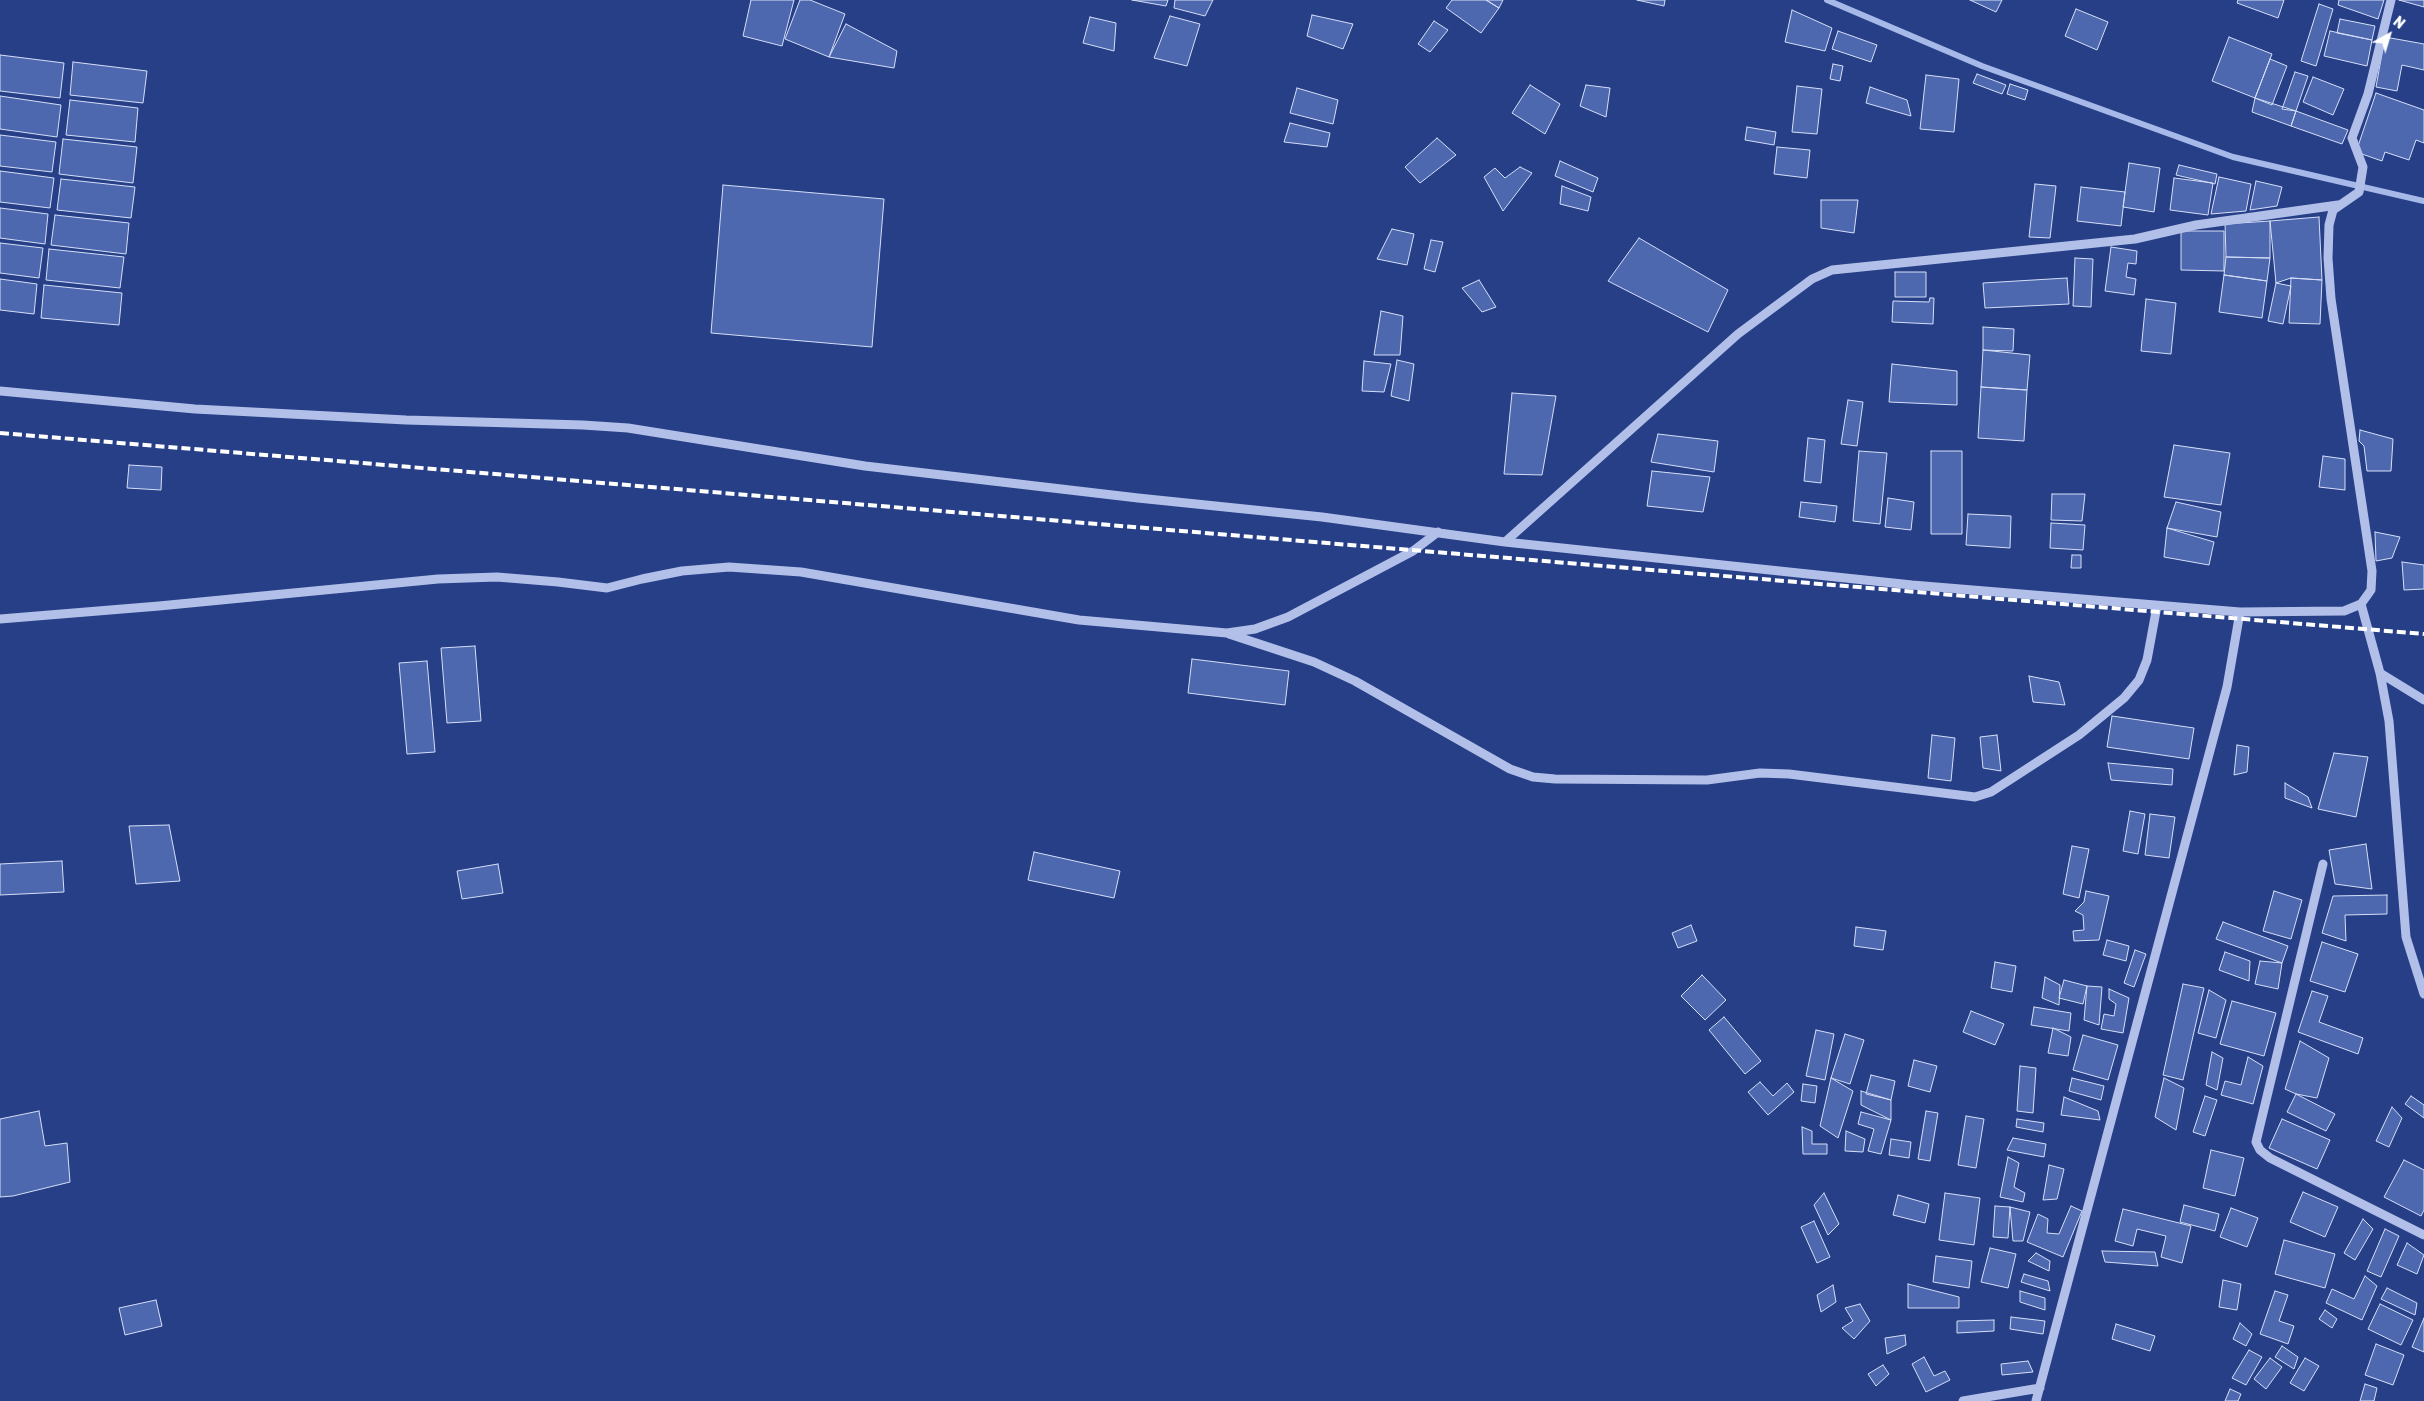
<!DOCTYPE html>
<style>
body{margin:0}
#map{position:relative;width:2424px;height:1401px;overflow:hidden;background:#263f87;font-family:Rubik,sans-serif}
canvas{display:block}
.north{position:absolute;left:2364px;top:10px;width:50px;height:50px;-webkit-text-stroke:4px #263f87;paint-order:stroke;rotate:39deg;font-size:14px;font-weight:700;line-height:20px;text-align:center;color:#fff}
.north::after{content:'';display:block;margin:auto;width:18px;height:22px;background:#fff;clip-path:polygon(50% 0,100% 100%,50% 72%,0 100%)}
</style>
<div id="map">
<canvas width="2424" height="1401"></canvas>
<div class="north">N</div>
</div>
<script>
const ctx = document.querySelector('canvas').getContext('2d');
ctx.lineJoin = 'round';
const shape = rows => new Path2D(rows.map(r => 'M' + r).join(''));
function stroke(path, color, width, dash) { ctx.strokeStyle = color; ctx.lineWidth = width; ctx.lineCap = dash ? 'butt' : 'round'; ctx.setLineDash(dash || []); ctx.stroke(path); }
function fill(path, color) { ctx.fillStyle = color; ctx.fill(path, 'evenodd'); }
const stream = shape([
 [1827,0,1982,66,2233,157,2424,201]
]);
const building = shape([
 [751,0,794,0,782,46,743,36,751,0],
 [800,0,810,0,845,14,829,57,785,39,800,0],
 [1132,0,1168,0,1166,6,1132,0],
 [1175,0,1213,0,1205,16,1174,8,1175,0],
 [1452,0,1486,0,1499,8,1481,33,1446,8,1452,0],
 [1486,0,1503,0,1499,8,1486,0],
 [1637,0,1665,0,1664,6,1637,0],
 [1970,0,2002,0,1996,12,1970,0],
 [2238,0,2284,0,2278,18,2237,3,2238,0],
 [2339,0,2384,0,2378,19,2338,5,2339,0],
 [2399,0,2424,0,2424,7,2399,0],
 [2319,4,2333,9,2316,66,2301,61,2319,4],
 [2076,9,2108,22,2097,50,2065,36,2076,9],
 [1792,10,1832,28,1825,51,1785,42,1792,10],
 [1312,15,1353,24,1343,49,1307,36,1312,15],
 [1170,16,1200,24,1187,66,1154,58,1170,16],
 [1090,17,1116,23,1114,51,1083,43,1090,17],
 [2340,19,2375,26,2372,40,2337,33,2340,19],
 [1434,21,1448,30,1430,52,1418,44,1434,21],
 [846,24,897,51,894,68,829,57,846,24],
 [1838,31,1877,45,1871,62,1832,49,1838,31],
 [2330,31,2372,40,2367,66,2324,56,2330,31],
 [2229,37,2272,54,2255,98,2212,81,2229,37],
 [2385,37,2424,44,2424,70,2402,65,2397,91,2376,87,2385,37],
 [0,55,64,63,60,98,0,91,0,55],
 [2270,59,2287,66,2272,105,2255,98,2270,59],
 [73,62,147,71,143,103,70,95,73,62],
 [1833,64,1843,66,1840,81,1830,79,1833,64],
 [2295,72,2308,76,2296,111,2282,109,2295,72],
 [1977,74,2006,85,2002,94,1973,83,1977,74],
 [1926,75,1959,79,1954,132,1920,129,1926,75],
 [2313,77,2344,89,2333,115,2303,102,2313,77],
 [2010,84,2028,90,2025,100,2007,94,2010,84],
 [1530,85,1560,104,1545,134,1512,113,1530,85],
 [1586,85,1610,88,1606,117,1580,106,1586,85],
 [1797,86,1822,89,1817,134,1792,132,1797,86],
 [1870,87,1907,100,1911,116,1866,103,1870,87],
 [1297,88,1338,100,1333,124,1290,113,1297,88],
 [2376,93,2424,110,2424,143,2416,140,2409,160,2385,152,2382,161,2356,152,2376,93],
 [0,96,61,105,57,137,0,129,0,96],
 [2255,98,2296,111,2291,126,2252,112,2255,98],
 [70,100,138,108,135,142,66,135,70,100],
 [2296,111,2348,130,2342,144,2291,126,2296,111],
 [1290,123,1330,133,1327,147,1284,142,1290,123],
 [1747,127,1776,132,1774,145,1745,140,1747,127],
 [0,135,56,142,52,172,0,166,0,135],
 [1437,138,1456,155,1420,183,1405,167,1437,138],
 [63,139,137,147,133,183,59,174,63,139],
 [1777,147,1810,150,1807,178,1774,174,1777,147],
 [1560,161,1598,178,1593,192,1555,176,1560,161],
 [2129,163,2160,168,2154,212,2123,207,2129,163],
 [2179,165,2217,174,2215,184,2176,175,2179,165],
 [1520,167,1532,173,1503,211,1484,177,1495,168,1505,178,1520,167],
 [0,171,54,178,50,208,0,202,0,171],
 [2219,177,2251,184,2246,211,2211,214,2219,177],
 [2174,178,2213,183,2208,215,2170,210,2174,178],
 [61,179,135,187,131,218,57,210,61,179],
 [2256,181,2282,187,2277,206,2250,210,2256,181],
 [2035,184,2056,186,2050,238,2029,237,2035,184],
 [723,185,884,199,872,347,711,333,723,185],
 [1562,186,1591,197,1588,211,1560,204,1562,186],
 [2081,187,2125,192,2121,226,2077,221,2081,187],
 [1821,200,1858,200,1854,233,1821,228,1821,200],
 [0,208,48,214,45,244,0,238,0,208],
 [55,215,129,223,126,254,51,245,55,215],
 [2319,217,2322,280,2291,278,2276,283,2270,221,2319,217],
 [2270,221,2270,258,2226,257,2225,224,2270,221],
 [1392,229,1414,234,1407,265,1377,259,1392,229],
 [2181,231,2224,231,2224,271,2181,270,2181,231],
 [1639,238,1728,290,1708,332,1608,281,1639,238],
 [1431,240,1443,242,1435,272,1424,269,1431,240],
 [0,243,43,248,39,278,0,273,0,243],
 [2111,247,2137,251,2136,264,2128,263,2126,277,2136,279,2134,295,2105,291,2111,247],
 [49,249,124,257,120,288,46,280,49,249],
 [2226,257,2270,258,2267,281,2224,275,2226,257],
 [2075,258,2093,259,2091,307,2073,306,2075,258],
 [1895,272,1926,272,1926,297,1895,297,1895,272],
 [2224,275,2267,281,2262,318,2219,312,2224,275],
 [2067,278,2069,304,1985,308,1983,283,2067,278],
 [2291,278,2322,280,2320,324,2289,323,2291,278],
 [0,279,37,284,34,314,0,310,0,279],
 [1479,280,1496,307,1482,312,1462,288,1479,280],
 [2276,283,2291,286,2283,324,2268,321,2276,283],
 [44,285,122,293,119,325,41,318,44,285],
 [1930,298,1934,298,1933,324,1892,322,1893,301,1929,302,1930,298],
 [2146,299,2176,303,2171,354,2141,351,2146,299],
 [1381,311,1403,316,1400,355,1374,355,1381,311],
 [1983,327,2014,329,2013,351,1983,350,1983,327],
 [1983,350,2030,355,2027,390,1981,387,1983,350],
 [1397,360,1414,364,1409,401,1391,396,1397,360],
 [1364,361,1391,364,1384,392,1362,391,1364,361],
 [1892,364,1957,371,1957,405,1889,402,1892,364],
 [1981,387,2027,390,2024,441,1978,438,1981,387],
 [1512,393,1556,396,1542,475,1504,474,1512,393],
 [1848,400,1863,402,1857,446,1841,444,1848,400],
 [2360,430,2393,439,2391,471,2367,471,2364,446,2359,441,2360,430],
 [1658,434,1718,441,1714,472,1651,462,1658,434],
 [1808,438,1825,440,1821,483,1804,481,1808,438],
 [2174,445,2230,453,2221,505,2164,497,2174,445],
 [1859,451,1887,453,1880,524,1853,521,1859,451],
 [1931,451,1962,451,1962,534,1931,534,1931,451],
 [2323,456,2345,459,2345,490,2319,487,2323,456],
 [129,465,162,467,161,490,127,488,129,465],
 [1652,471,1710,477,1703,512,1647,506,1652,471],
 [2052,494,2085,494,2082,521,2051,520,2052,494],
 [1888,498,1914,502,1911,530,1885,527,1888,498],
 [1801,502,1837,506,1835,522,1799,517,1801,502],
 [2176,502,2221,512,2217,537,2167,528,2176,502],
 [1968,514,2011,516,2010,548,1966,545,1968,514],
 [2051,523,2085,525,2083,550,2050,548,2051,523],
 [2167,528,2214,542,2209,565,2164,557,2167,528],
 [2375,532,2400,537,2392,558,2376,561,2375,532],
 [2072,555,2081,555,2081,568,2071,568,2072,555],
 [2402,562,2424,565,2424,589,2404,590,2402,562],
 [475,646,481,721,447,723,441,648,475,646],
 [1192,659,1289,671,1285,705,1188,693,1192,659],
 [427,661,435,752,407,754,399,663,427,661],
 [2029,676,2059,682,2065,705,2033,702,2029,676],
 [2112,716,2194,728,2189,759,2107,747,2112,716],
 [1932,735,1955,738,1951,781,1928,778,1932,735],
 [1997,735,2001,771,1983,768,1980,737,1997,735],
 [2237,745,2249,747,2247,772,2234,775,2237,745],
 [2334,753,2368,757,2356,817,2318,809,2334,753],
 [2108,763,2173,769,2172,785,2111,780,2108,763],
 [2285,783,2308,797,2312,808,2285,798,2285,783],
 [2130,811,2145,814,2138,854,2123,851,2130,811],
 [2150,814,2175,817,2169,858,2145,855,2150,814],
 [169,825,180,881,136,884,129,826,169,825],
 [2366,844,2372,889,2335,884,2329,850,2366,844],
 [2072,846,2089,849,2079,898,2063,894,2072,846],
 [1034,852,1120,871,1114,898,1028,880,1034,852],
 [62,861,64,892,0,895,0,864,62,861],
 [498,864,503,893,462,899,457,871,498,864],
 [2086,891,2109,896,2099,940,2074,941,2073,931,2084,930,2083,915,2075,911,2084,902,2086,891],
 [2274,891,2302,900,2291,939,2263,931,2274,891],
 [2387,895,2387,914,2345,915,2346,941,2322,933,2333,896,2387,895],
 [2223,922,2288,946,2282,963,2216,939,2223,922],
 [1691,925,1697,941,1678,948,1672,933,1691,925],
 [1856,927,1886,931,1883,950,1854,946,1856,927],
 [2107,940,2129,946,2126,961,2103,955,2107,940],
 [2322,942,2358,954,2345,992,2310,981,2322,942],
 [2135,950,2146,954,2134,987,2124,983,2135,950],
 [2225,952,2250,961,2249,981,2219,970,2225,952],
 [2260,961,2282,963,2278,989,2255,984,2260,961],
 [1995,962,2016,966,2012,992,1991,988,1995,962],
 [1702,975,1726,1000,1705,1020,1681,996,1702,975],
 [2045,977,2060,985,2059,1005,2042,998,2045,977],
 [2064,980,2087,986,2083,1004,2059,998,2064,980],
 [2183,984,2204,988,2183,1080,2163,1075,2183,984],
 [2087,986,2102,987,2099,1025,2084,1020,2087,986],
 [2109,989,2129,998,2123,1033,2101,1029,2104,1014,2114,1016,2116,1004,2109,999,2109,989],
 [2209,990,2226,1000,2216,1038,2198,1033,2209,990],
 [2312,991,2328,996,2319,1022,2363,1038,2358,1054,2298,1032,2312,991],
 [2232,1001,2276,1013,2264,1056,2220,1044,2232,1001],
 [2034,1007,2071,1013,2069,1031,2031,1025,2034,1007],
 [1971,1011,2004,1024,1995,1045,1963,1032,1971,1011],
 [1724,1017,1761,1061,1745,1074,1709,1030,1724,1017],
 [2053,1028,2071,1037,2068,1056,2048,1053,2053,1028],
 [1816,1030,1834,1034,1825,1080,1806,1076,1816,1030],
 [1845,1034,1864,1040,1850,1084,1831,1078,1845,1034],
 [2083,1035,2118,1045,2108,1080,2073,1070,2083,1035],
 [2300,1041,2329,1058,2317,1098,2296,1094,2285,1089,2300,1041],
 [2212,1052,2223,1058,2217,1090,2206,1085,2212,1052],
 [2248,1057,2263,1066,2253,1104,2221,1095,2225,1081,2241,1085,2248,1057],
 [1914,1060,1937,1066,1930,1092,1908,1086,1914,1060],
 [2020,1066,2036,1068,2033,1113,2017,1111,2020,1066],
 [1871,1075,1895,1081,1891,1100,1866,1094,1871,1075],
 [1831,1078,1853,1091,1838,1138,1820,1126,1831,1078],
 [2072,1078,2104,1086,2101,1100,2069,1091,2072,1078],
 [2164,1078,2184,1088,2176,1130,2155,1117,2164,1078],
 [1760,1082,1773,1096,1787,1083,1794,1092,1768,1115,1748,1092,1760,1082],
 [1803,1084,1817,1086,1815,1103,1801,1101,1803,1084],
 [1861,1091,1891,1100,1891,1120,1861,1105,1861,1091],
 [2296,1094,2335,1114,2326,1131,2287,1112,2296,1094],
 [2205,1096,2217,1100,2205,1136,2193,1132,2205,1096],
 [2411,1096,2424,1105,2424,1118,2405,1104,2411,1096],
 [2064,1097,2098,1111,2100,1120,2061,1115,2064,1097],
 [2392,1107,2402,1118,2389,1147,2376,1141,2392,1107],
 [39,1111,45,1146,67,1143,70,1182,13,1196,0,1197,0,1119,39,1111],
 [1926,1111,1938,1113,1930,1161,1918,1159,1926,1111],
 [1861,1112,1891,1120,1881,1154,1868,1151,1874,1129,1858,1124,1861,1112],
 [1966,1116,1984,1119,1976,1168,1958,1165,1966,1116],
 [2017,1119,2044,1123,2043,1132,2016,1127,2017,1119],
 [2282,1119,2330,1140,2317,1169,2269,1148,2282,1119],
 [1802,1127,1812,1131,1812,1144,1827,1144,1827,1154,1803,1154,1802,1127],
 [1846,1131,1865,1139,1863,1152,1845,1151,1846,1131],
 [2013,1138,2046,1144,2044,1157,2007,1150,2013,1138],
 [1891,1139,1911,1142,1909,1158,1889,1155,1891,1139],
 [2211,1150,2244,1158,2235,1196,2203,1188,2211,1150],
 [2008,1157,2019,1163,2014,1187,2025,1193,2023,1202,2000,1197,2008,1157],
 [2404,1160,2424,1170,2424,1210,2421,1216,2384,1197,2404,1160],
 [2049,1165,2064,1169,2057,1199,2043,1200,2049,1165],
 [2303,1192,2338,1207,2325,1237,2290,1222,2303,1192],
 [1824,1193,1839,1224,1828,1235,1814,1205,1824,1193],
 [1945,1193,1980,1198,1974,1245,1939,1240,1945,1193],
 [1898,1195,1929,1204,1925,1223,1893,1215,1898,1195],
 [2184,1205,2219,1214,2215,1231,2180,1222,2184,1205],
 [1995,1206,2010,1207,2008,1238,1993,1237,1995,1206],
 [2071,1206,2082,1211,2063,1257,2027,1242,2038,1214,2048,1219,2047,1233,2059,1234,2071,1206],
 [2010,1207,2030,1212,2023,1241,2013,1241,2010,1207],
 [2231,1208,2258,1218,2247,1247,2220,1237,2231,1208],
 [2123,1209,2191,1226,2182,1263,2161,1257,2166,1236,2137,1229,2133,1246,2115,1241,2123,1209],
 [2363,1219,2373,1229,2355,1260,2344,1253,2363,1219],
 [1814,1221,1830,1257,1817,1263,1801,1227,1814,1221],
 [2385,1229,2399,1236,2381,1277,2367,1271,2385,1229],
 [2284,1240,2335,1254,2325,1288,2275,1274,2284,1240],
 [2407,1243,2424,1255,2417,1274,2397,1265,2407,1243],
 [1990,1248,2016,1254,2008,1288,1981,1282,1990,1248],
 [2102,1251,2155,1252,2158,1266,2105,1262,2102,1251],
 [2036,1253,2050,1261,2049,1271,2028,1261,2036,1253],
 [1936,1256,1972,1261,1969,1288,1933,1282,1936,1256],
 [2024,1274,2048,1281,2050,1291,2021,1282,2024,1274],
 [2365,1276,2377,1286,2362,1320,2326,1303,2332,1289,2354,1299,2365,1276],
 [2223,1280,2241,1284,2237,1310,2219,1307,2223,1280],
 [1908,1284,1959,1297,1959,1308,1908,1308,1908,1284],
 [1833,1285,1836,1302,1821,1312,1817,1295,1833,1285],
 [2387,1288,2417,1303,2415,1315,2381,1299,2387,1288],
 [2020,1291,2045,1298,2045,1310,2020,1302,2020,1291],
 [2275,1291,2288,1295,2279,1321,2294,1326,2288,1344,2260,1334,2275,1291],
 [156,1300,162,1326,125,1335,119,1308,156,1300],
 [1860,1304,1870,1321,1854,1339,1842,1328,1853,1321,1845,1308,1860,1304],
 [2380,1304,2413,1320,2401,1345,2368,1329,2380,1304],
 [2325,1310,2337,1319,2332,1328,2319,1319,2325,1310],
 [2011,1317,2045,1321,2043,1334,2010,1329,2011,1317],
 [2424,1318,2424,1352,2412,1347,2424,1318],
 [1994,1320,1994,1331,1957,1333,1957,1321,1994,1320],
 [2240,1323,2252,1334,2246,1346,2233,1339,2240,1323],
 [2116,1324,2155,1336,2150,1351,2112,1339,2116,1324],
 [1905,1335,1906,1345,1887,1354,1885,1338,1905,1335],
 [2376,1344,2404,1355,2393,1385,2365,1375,2376,1344],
 [2282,1346,2298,1357,2294,1369,2275,1357,2282,1346],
 [2249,1350,2262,1357,2246,1385,2232,1378,2249,1350],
 [1924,1357,1934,1376,1945,1371,1950,1380,1926,1392,1912,1364,1924,1357],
 [2270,1358,2282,1367,2266,1389,2254,1379,2270,1358],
 [2305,1358,2319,1366,2304,1391,2290,1383,2305,1358],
 [2028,1361,2033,1372,2002,1375,2001,1364,2028,1361],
 [1883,1365,1889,1374,1876,1386,1868,1374,1883,1365],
 [2365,1384,2377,1388,2374,1401,2360,1401,2365,1384],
 [2230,1389,2241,1394,2238,1401,2225,1401,2230,1389]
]);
const minor = shape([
 [0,391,195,409,406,420,583,425,628,428,865,466,1138,498,1322,517,1505,542,1912,585,2240,612,2344,611,2361,604,2371,590,2372,571,2331,299,2328,258,2329,225,2333,210,2359,192,2363,167,2352,138,2368,94,2391,0],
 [1505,542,1738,334,1812,279,1832,270,2135,239,2196,225,2338,205],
 [2361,604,2380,673,2389,721,2406,937,2424,994],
 [0,619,159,606,438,579,497,577,558,582,607,588,642,579,682,571,729,567,801,572,1079,620,1227,633,1255,629,1288,617,1413,551,1438,532],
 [1229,634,1314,662,1355,681,1510,769,1533,777,1555,779,1707,780,1760,773,1789,774,1975,797,1991,792,2079,735,2124,698,2139,680,2147,660,2157,606],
 [2380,673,2424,700],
 [2323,864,2256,1142,2260,1150,2270,1158,2424,1235],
 [1963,1401,2040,1388],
 [2036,1401,2227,687,2240,612]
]);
const rail = shape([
 [0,433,2424,634]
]);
stroke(stream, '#a6b9e9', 6);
fill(building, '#4e68af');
stroke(building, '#d5dff7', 1);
stroke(minor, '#b2c0e9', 9);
stroke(rail, '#fff', 4, [9, 4]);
</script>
